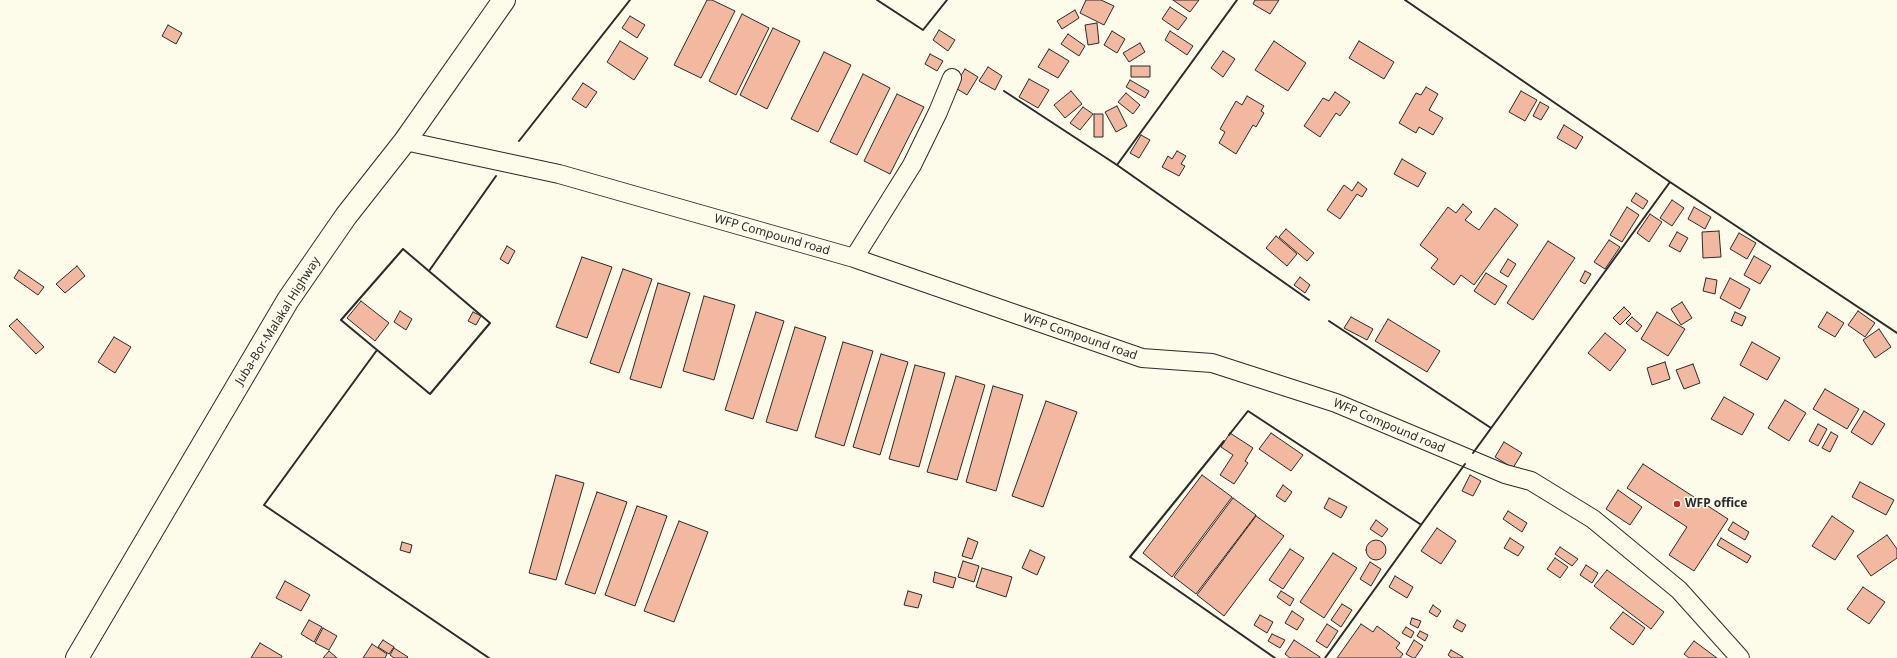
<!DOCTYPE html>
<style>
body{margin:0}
canvas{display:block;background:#fdfbea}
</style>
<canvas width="1897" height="658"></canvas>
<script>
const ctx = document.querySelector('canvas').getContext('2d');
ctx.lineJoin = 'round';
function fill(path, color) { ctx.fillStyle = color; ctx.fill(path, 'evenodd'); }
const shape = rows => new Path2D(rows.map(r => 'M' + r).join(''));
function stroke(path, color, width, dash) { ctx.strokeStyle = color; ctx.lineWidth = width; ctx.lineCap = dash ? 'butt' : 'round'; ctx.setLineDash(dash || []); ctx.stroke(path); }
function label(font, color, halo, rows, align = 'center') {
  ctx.font = font + ' "Noto Sans",sans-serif'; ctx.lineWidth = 3; ctx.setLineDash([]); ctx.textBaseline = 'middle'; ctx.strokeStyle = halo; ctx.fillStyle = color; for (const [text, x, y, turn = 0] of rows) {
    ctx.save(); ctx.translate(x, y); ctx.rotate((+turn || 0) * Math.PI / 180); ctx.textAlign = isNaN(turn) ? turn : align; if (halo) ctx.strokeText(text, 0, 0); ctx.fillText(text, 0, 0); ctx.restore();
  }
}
const building = shape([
 [707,0,712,0,735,11,701,78,674,65,707,0],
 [1086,0,1101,0,1114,6,1104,25,1080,13,1086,0],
 [1173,0,1199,0,1190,12,1173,0],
 [1255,0,1279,0,1270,14,1253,4,1255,0],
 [1170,7,1187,18,1178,30,1162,19,1170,7],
 [1075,10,1079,18,1062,29,1057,21,1075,10],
 [742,14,769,28,736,95,709,81,742,14],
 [630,16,645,25,637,38,622,28,630,16],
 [1097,23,1099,43,1088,45,1085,25,1097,23],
 [168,25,182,33,176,44,162,36,168,25],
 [773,28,800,41,767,109,740,95,773,28],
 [939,30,955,40,948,51,933,40,939,30],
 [1112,31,1125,39,1117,53,1104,45,1112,31],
 [1170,31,1193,46,1187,55,1165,40,1170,31],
 [1068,34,1085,46,1079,56,1061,44,1068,34],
 [620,41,648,58,634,80,607,62,620,41],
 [1274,41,1306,63,1288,91,1255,70,1274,41],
 [1359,41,1394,62,1384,79,1349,58,1359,41],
 [1140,43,1145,52,1129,62,1123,53,1140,43],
 [1049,49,1069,61,1058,78,1038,67,1049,49],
 [1223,51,1235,59,1223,77,1211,68,1223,51],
 [824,52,851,65,818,132,791,119,824,52],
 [930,54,943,61,937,71,925,64,930,54],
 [1131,66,1150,66,1150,77,1131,77,1131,66],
 [988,67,1002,76,995,90,979,81,988,67],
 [965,69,978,77,967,95,954,87,965,69],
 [863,74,890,88,857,155,830,142,863,74],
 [1029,79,1049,90,1038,108,1019,97,1029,79],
 [1130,80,1149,91,1145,98,1126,87,1130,80],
 [583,83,597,92,586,108,572,99,583,83],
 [1426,87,1438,94,1429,110,1443,118,1433,135,1419,127,1416,133,1399,123,1416,93,1421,95,1426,87],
 [1071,91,1082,104,1065,118,1054,105,1071,91],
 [1521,91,1537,100,1525,121,1509,112,1521,91],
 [1335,92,1350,102,1340,116,1336,113,1320,137,1304,126,1323,98,1329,101,1335,92],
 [1126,93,1140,105,1133,114,1118,102,1126,93],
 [897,94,924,107,890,174,864,161,897,94],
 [1247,96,1264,106,1261,111,1264,113,1256,127,1253,125,1236,154,1219,143,1225,132,1220,129,1236,101,1242,105,1247,96],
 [1540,102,1549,107,1541,120,1533,116,1540,102],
 [1117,106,1127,126,1116,132,1105,112,1117,106],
 [1083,107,1093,114,1080,130,1070,123,1083,107],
 [1094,114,1103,114,1103,137,1094,137,1094,114],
 [1564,125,1583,137,1576,149,1557,138,1564,125],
 [1141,135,1150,140,1139,158,1130,153,1141,135],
 [1177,151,1186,156,1181,164,1185,166,1179,176,1162,167,1168,156,1172,159,1177,151],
 [1402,159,1426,173,1418,187,1394,174,1402,159],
 [1358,182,1367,189,1362,197,1357,194,1340,219,1327,210,1344,185,1352,191,1358,182],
 [1636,193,1648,201,1643,209,1631,201,1636,193],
 [1672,200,1684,208,1672,226,1660,218,1672,200],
 [1463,204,1472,212,1465,220,1479,230,1495,208,1518,225,1474,285,1461,275,1454,285,1431,268,1438,259,1420,245,1448,207,1456,213,1463,204],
 [1627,207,1639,215,1622,242,1610,235,1627,207],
 [1694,207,1711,217,1705,229,1688,219,1694,207],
 [1650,214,1662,222,1649,242,1637,233,1650,214],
 [1286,229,1314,253,1307,261,1279,237,1286,229],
 [1719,231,1721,257,1703,258,1702,232,1719,231],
 [1677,232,1688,238,1680,252,1669,246,1677,232],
 [1739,233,1756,243,1747,259,1730,249,1739,233],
 [1276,236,1297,254,1287,266,1266,248,1276,236],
 [1609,240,1620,247,1605,269,1594,262,1609,240],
 [1548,241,1575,258,1533,320,1507,303,1548,241],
 [507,246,515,251,508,264,500,259,507,246],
 [1754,256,1771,266,1760,284,1744,275,1754,256],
 [582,257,612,267,587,338,556,327,582,257],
 [1508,259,1516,264,1508,277,1500,272,1508,259],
 [77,266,85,276,65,293,56,284,77,266],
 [623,269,652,279,619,373,590,363,623,269],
 [19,270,44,287,38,295,14,278,19,270],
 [1585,271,1591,274,1585,284,1580,281,1585,271],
 [1486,273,1507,286,1495,305,1474,291,1486,273],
 [1300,277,1310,285,1305,293,1294,285,1300,277],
 [1706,278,1717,280,1715,294,1703,291,1706,278],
 [1730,278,1750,289,1740,309,1720,298,1730,278],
 [658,283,690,293,661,388,630,379,658,283],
 [704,296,735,305,714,380,683,371,704,296],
 [361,301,389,323,375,341,347,318,361,301],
 [1682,302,1692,318,1681,325,1671,309,1682,302],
 [1624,307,1631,314,1620,325,1613,318,1624,307],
 [400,311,412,319,406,330,394,322,400,311],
 [1858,311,1875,323,1865,337,1848,325,1858,311],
 [473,312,481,316,476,325,468,321,473,312],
 [756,312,784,321,753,419,725,410,756,312],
 [1657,312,1685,329,1668,356,1641,339,1657,312],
 [1735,312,1746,317,1742,326,1731,321,1735,312],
 [1827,312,1844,323,1835,337,1818,327,1827,312],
 [1351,317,1373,329,1367,340,1344,328,1351,317],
 [1632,317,1642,326,1637,332,1626,323,1632,317],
 [17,319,44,347,36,354,9,326,17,319],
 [1388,319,1440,351,1427,372,1375,341,1388,319],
 [795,327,826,337,797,431,766,422,795,327],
 [1879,329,1891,347,1875,358,1863,340,1879,329],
 [1605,333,1626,350,1610,371,1588,353,1605,333],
 [114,337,131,347,115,373,98,362,114,337],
 [843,342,873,351,844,446,815,437,843,342],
 [1752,342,1780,358,1767,380,1740,365,1752,342],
 [881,354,908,362,880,455,853,447,881,354],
 [1665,362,1670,379,1652,385,1647,368,1665,362],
 [1693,364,1700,383,1684,389,1676,370,1693,364],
 [915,365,945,373,919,467,889,459,915,365],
 [956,376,985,385,957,480,927,472,956,376],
 [993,386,1023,395,996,491,966,482,993,386],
 [1825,389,1859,409,1847,429,1813,409,1825,389],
 [1724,397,1754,414,1742,435,1711,419,1724,397],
 [1785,400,1806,413,1789,441,1768,428,1785,400],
 [1046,401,1077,412,1043,507,1012,496,1046,401],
 [1864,411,1885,424,1872,445,1851,432,1864,411],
 [1818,424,1827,429,1818,446,1809,441,1818,424],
 [1831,432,1838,436,1830,452,1822,448,1831,432],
 [1230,433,1253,448,1245,461,1248,463,1234,484,1220,475,1233,455,1221,447,1230,433],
 [1271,433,1303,455,1291,471,1259,449,1271,433],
 [1504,442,1522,453,1513,468,1495,457,1504,442],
 [1643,464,1728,519,1694,571,1669,555,1687,527,1627,488,1643,464],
 [556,475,584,483,556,580,529,573,556,475],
 [1202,475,1232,497,1172,577,1143,553,1202,475],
 [1470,475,1481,481,1473,496,1462,491,1470,475],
 [1860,482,1894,500,1886,515,1852,497,1860,482],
 [1283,485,1292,492,1285,502,1276,496,1283,485],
 [1618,490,1642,507,1630,525,1606,509,1618,490],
 [597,492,627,502,595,594,565,584,597,492],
 [1233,498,1256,515,1196,594,1174,577,1233,498],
 [1329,498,1347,507,1341,518,1324,508,1329,498],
 [637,506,667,516,635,606,605,595,637,506],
 [1508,511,1527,523,1522,532,1503,519,1508,511],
 [1256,516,1284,536,1224,616,1197,595,1256,516],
 [1832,516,1854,531,1835,560,1812,546,1832,516],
 [1376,520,1388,529,1382,537,1370,529,1376,520],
 [679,521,708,532,674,622,644,611,679,521],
 [1733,522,1749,532,1745,540,1728,530,1733,522],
 [1437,528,1456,541,1441,564,1421,551,1437,528],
 [1887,535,1897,549,1897,558,1871,576,1857,556,1887,535],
 [968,538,978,542,972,559,962,556,968,538],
 [1510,538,1524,547,1518,556,1504,548,1510,538],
 [1721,538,1751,556,1747,563,1717,545,1721,538],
 '1366 550a10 10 0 1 1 20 0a10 10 0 1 1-20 0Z',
 [402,542,412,545,410,553,400,550,402,542],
 [1560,547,1578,559,1572,566,1555,554,1560,547],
 [1290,549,1304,558,1283,589,1269,580,1290,549],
 [1030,550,1045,557,1037,575,1022,568,1030,550],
 [1333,553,1357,568,1324,618,1300,602,1333,553],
 [1555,558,1568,567,1560,578,1547,569,1555,558],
 [963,561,979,566,974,582,958,577,963,561],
 [1370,562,1381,569,1371,586,1360,579,1370,562],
 [1586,565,1598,573,1592,583,1580,575,1586,565],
 [982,568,1012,577,1006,597,976,587,982,568],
 [1607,570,1664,612,1651,629,1594,586,1607,570],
 [935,572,956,578,953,588,933,582,935,572],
 [1395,576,1413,587,1407,598,1389,587,1395,576],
 [285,581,310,595,301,611,276,598,285,581],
 [1863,587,1885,602,1869,624,1847,609,1863,587],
 [908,591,922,595,918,608,904,605,908,591],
 [1281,591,1294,599,1290,606,1277,597,1281,591],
 [1342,604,1352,610,1341,627,1331,620,1342,604],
 [1433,605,1441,611,1437,617,1429,612,1433,605],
 [1292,611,1304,619,1297,630,1285,623,1292,611],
 [1623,612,1645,628,1633,645,1610,628,1623,612],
 [1260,615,1273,622,1267,633,1254,625,1260,615],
 [1412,618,1421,621,1418,628,1410,624,1412,618],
 [309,620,322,627,314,642,301,634,309,620],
 [1457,620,1466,625,1462,632,1453,627,1457,620],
 [1327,624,1338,631,1327,648,1316,641,1327,624],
 [1361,624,1373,632,1377,626,1400,643,1396,648,1403,654,1400,658,1337,658,1361,624],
 [1406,627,1414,632,1411,638,1402,633,1406,627],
 [323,628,337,636,329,650,315,643,323,628],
 [1420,631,1428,635,1425,641,1417,636,1420,631],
 [1272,634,1285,640,1280,648,1268,641,1272,634],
 [383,640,394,647,389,654,378,647,383,640],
 [1294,640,1320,657,1320,658,1290,658,1285,654,1294,640],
 [1414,640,1423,646,1415,658,1413,658,1406,654,1414,640],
 [1694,641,1717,658,1689,658,1684,654,1694,641],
 [260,643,282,656,281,658,251,658,260,643],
 [372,644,387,654,385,658,363,658,372,644],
 [394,648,408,657,407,658,394,658,390,655,394,648],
 [1451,650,1463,657,1463,658,1452,658,1448,655,1451,650],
 [329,651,337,658,323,658,329,651]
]);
const street = shape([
 [405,141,559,174,854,258,1142,358,1212,363,1336,403,1505,474,1531,481,1593,519,1679,590,1740,658],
 [854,258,912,165,938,112,952,78]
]);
const primary = shape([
 [77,658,288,300,346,216,405,141,504,0]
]);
const wall = shape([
 [877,0,923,30,947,0],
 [1405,0,1670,182,1897,333],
 [1004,91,1117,165,1309,300],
 [519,141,630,0],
 [1117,165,1237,0],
 [403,249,490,323,430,394,341,320,403,249],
 [429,271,496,176],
 [1329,321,1491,428],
 [377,350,264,505,489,658],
 [1229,435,1248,411,1420,524],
 [1224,441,1130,557,1275,658],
 [1473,453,1670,182],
 [1325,658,1465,464]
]);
const markers = [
 [1677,504,4,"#c62828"]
];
const streetNames = [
 ["WFP Compound road",772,235,16],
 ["Juba-Bor-Malakal Highway",278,321,-58],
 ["WFP Compound road",1080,337,19],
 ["WFP Compound road",1389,426,23]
];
const poiNames = [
 ["WFP office",1685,504]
];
fill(building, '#f2b8a0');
stroke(building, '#2b2b2b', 1);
stroke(street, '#2b2b2b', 20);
stroke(primary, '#2b2b2b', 24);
stroke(street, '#fdfbea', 18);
stroke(primary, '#fdfbea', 22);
stroke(wall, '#2b2b2b', 2);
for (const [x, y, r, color] of markers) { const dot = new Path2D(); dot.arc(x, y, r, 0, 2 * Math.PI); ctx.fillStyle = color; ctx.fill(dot); stroke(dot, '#fdfbea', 1.5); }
label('12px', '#2b2b2b', '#fdfbea', streetNames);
label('bold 12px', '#2b2b2b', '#fdfbea', poiNames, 'left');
</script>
